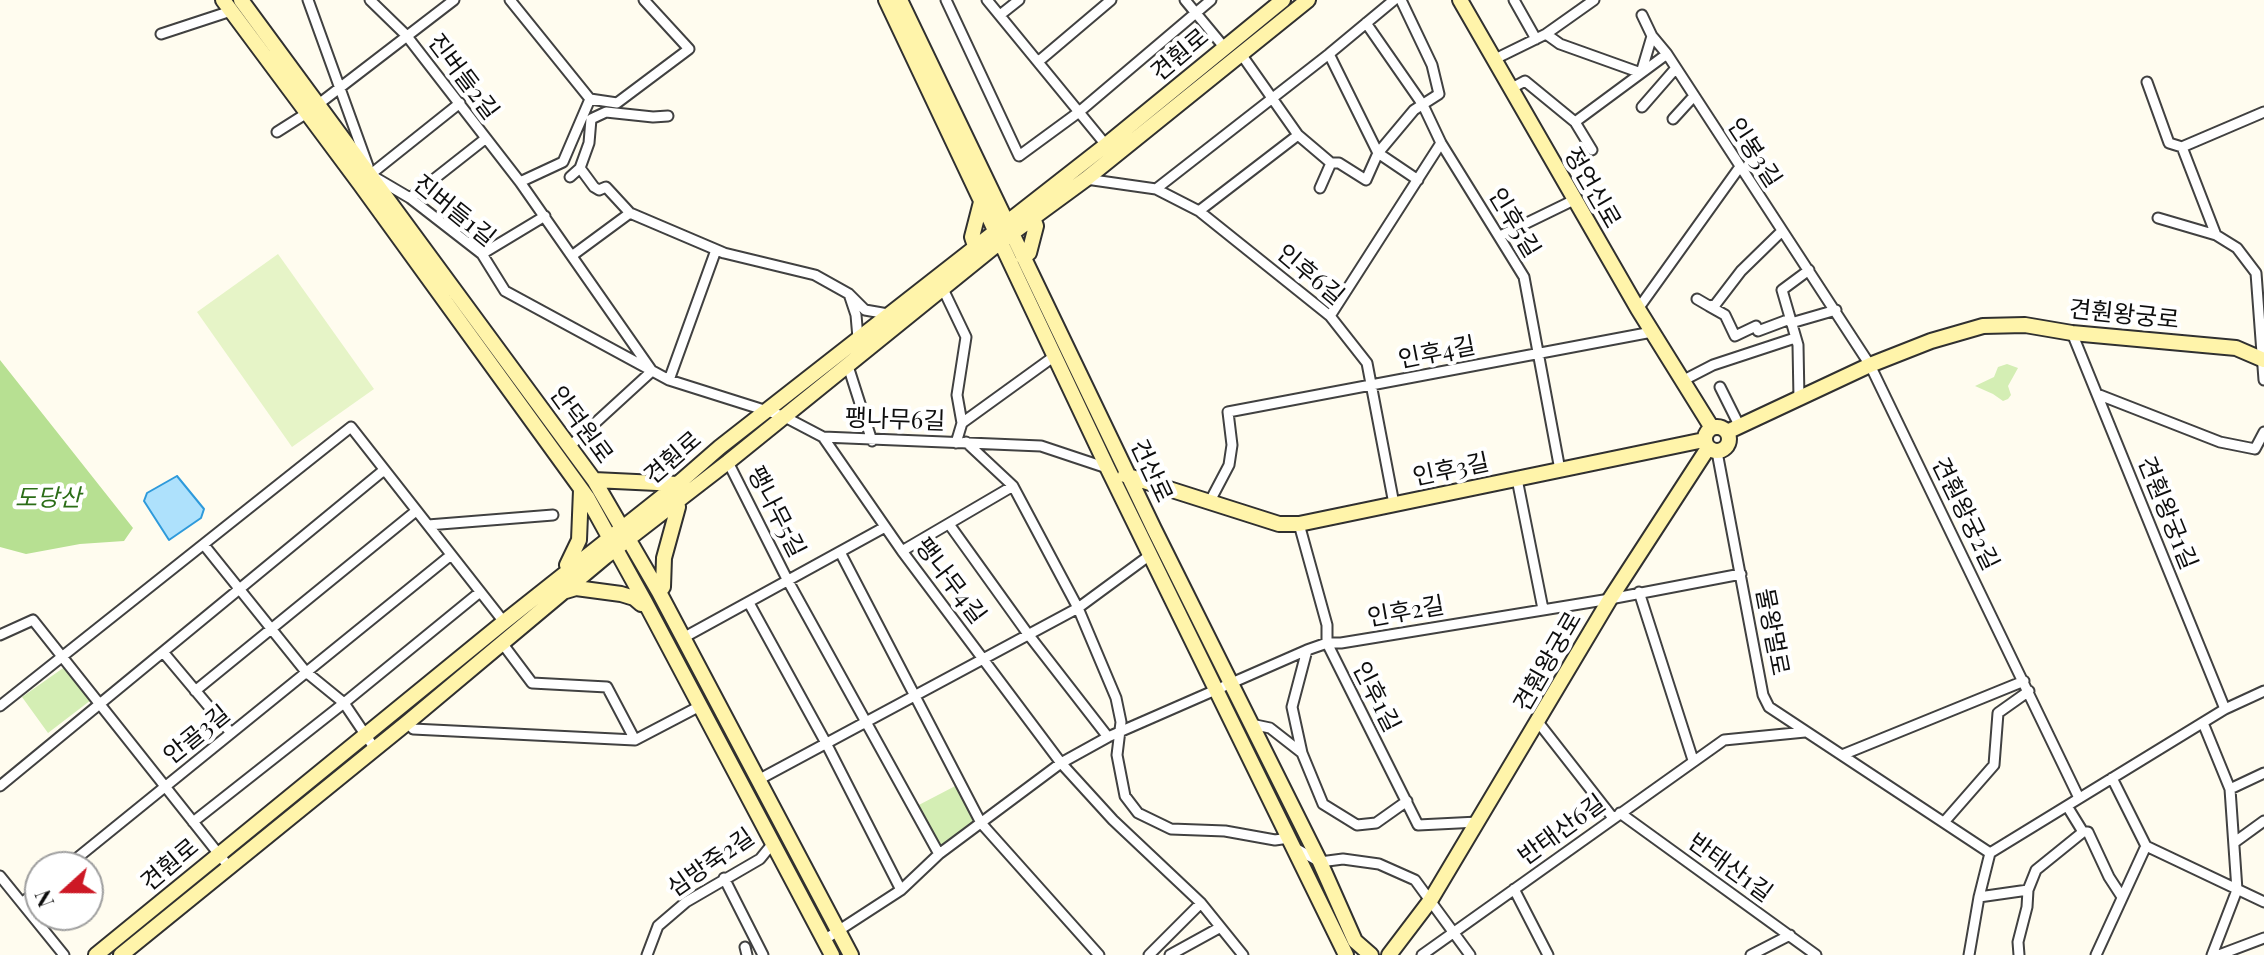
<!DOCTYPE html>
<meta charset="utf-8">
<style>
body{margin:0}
#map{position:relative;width:2264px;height:955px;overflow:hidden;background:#fffcef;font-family:"Playfair Display",serif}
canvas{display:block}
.north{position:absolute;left:24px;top:851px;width:80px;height:80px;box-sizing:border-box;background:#fff;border:2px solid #9f9f9f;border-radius:50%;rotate:249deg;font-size:22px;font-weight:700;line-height:32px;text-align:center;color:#0e0e0e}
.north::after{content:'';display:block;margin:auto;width:28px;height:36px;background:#cd1825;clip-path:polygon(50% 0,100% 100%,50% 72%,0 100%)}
</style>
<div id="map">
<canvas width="2264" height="955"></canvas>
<div class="north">N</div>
</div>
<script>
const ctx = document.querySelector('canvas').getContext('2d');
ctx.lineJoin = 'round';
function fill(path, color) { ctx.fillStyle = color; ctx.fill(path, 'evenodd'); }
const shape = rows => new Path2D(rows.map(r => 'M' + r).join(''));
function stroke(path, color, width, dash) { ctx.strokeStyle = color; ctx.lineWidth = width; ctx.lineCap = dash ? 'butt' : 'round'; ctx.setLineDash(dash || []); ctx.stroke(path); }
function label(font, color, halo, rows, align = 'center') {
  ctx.font = font + ' "Playfair Display","Noto Sans KR",serif'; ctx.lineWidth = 8; ctx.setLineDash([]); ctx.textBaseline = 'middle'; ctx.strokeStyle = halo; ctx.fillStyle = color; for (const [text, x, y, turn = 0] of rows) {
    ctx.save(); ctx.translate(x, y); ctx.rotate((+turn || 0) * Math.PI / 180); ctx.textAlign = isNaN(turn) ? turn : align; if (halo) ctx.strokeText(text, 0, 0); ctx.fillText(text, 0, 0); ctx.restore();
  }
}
const green = shape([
 [2007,364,2018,368,2008,386,2011,395,2008,399,2003,401,1993,394,1975,386,1994,377,1998,367],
 [66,666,91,700,48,733,22,697],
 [961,783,980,824,939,854,913,808]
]);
const forest = shape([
 [0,360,133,528,124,541,80,544,26,554,0,547]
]);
const pitch = shape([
 [278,254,374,389,292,447,197,312]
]);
const water = shape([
 [177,476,204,509,201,518,169,540,144,501,147,493,177,476]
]);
const street = shape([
 [308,0,368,166],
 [370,0,406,35,520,182,652,371,570,446],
 [510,0,590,99,617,103,689,49,644,0],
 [946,0,1019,156,1079,112,1211,0],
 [987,0,1106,145],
 [1185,0,1224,47],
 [1514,0,1536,39],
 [1000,15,1019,0],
 [1642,15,1652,36,1667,54,1870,365,2079,798],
 [1366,23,1423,105,1441,143,1524,277,1560,470],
 [161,34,231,11],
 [1546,34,1560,44,1641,73,1652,36],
 [1241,54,1298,135,1331,163,1339,163,1366,180,1378,153,1414,110,1439,94,1432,65,1401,0],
 [1329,54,1378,153,1418,180],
 [1493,60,1546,34,1594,0],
 [1039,61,1111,0],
 [2147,82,2169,143,2182,147],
 [1510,89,1525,81,1575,122,1592,150],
 [1642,107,1676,68],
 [1673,119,1694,96],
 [1575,122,1667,54],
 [277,132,307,113,454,0],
 [2182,147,2216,235],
 [2182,147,2264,112],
 [580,168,589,143,591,119,606,112,653,117,668,116],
 [371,174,460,103],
 [570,177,580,168,594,187,599,190,606,187,630,213],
 [376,178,410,198,482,254,505,291,669,380,783,416,823,437,1041,446,1107,468],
 [1086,179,1156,189,1199,211,1330,316,1367,363,1394,504],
 [520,182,563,162,590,99],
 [1320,188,1331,163],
 [1156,189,1329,54,1394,0],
 [410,198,485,139],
 [1199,211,1298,135],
 [2158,218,2216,235,2237,248,2256,273,2264,380],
 [1500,236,1574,200],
 [482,254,545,216],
 [573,255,630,213,724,253,815,275,849,294,865,310,888,314],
 [943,289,966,337,957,395,962,423],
 [850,297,856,315,858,338],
 [1697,299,1709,306,1715,305,1741,271,1782,231],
 [1709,306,1725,315,1735,336,1756,326,1758,331,1790,319],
 [1638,309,1739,168],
 [1330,316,1441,143],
 [1791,323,1836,310],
 [2072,333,2225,709],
 [848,366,872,441],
 [669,380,716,250],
 [1682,381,1713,365,1795,338],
 [1720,387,1740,427],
 [2097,394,2220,442,2255,449,2264,432],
 [1799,399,1798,345,1782,290,1809,270],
 [823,437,902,551,1061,763,1113,820,1201,903,1243,955],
 [966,442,1013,486,1078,608,1116,698,1121,722,1117,755,1125,796,1138,813,1171,829,1225,831,1275,840,1289,838],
 [956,443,962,423,1056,355],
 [1717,452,1763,695,1769,707,1990,853,2225,709,2264,691],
 [728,462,788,581,939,854],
 [1517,479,1543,609],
 [1209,503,1229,465,1232,445,1228,412,1652,332],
 [949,524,1028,634,1108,737],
 [1299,524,1327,625,1327,643,1418,825,1478,822],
 [428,525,553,515],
 [204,545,306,672,344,703,375,749],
 [902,551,1013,486],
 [840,552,981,823,1099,955],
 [1639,592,1693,760],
 [749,603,826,743,901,890],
 [0,635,33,620,229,867],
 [683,638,885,527],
 [502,643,532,683,607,687,635,740],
 [163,652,231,733],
 [195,691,416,511],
 [0,706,351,427,504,622],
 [408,722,413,729,635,740,700,706],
 [1538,722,1613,818],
 [2203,723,2230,789,2237,890,2212,955],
 [1251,724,1270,728,1302,753,1323,804,1357,825,1376,823,1407,801],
 [1302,753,1292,707,1307,650],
 [1842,755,2024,681],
 [2112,778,2146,846,2264,902],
 [758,780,1078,608,1150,555],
 [0,786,384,470],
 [2230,789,2264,773],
 [2067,806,2083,832,2088,832,2109,877,2122,897],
 [1620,813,1816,955],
 [1945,821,1994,765,1998,713,2029,691],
 [193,822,344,703,480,592],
 [2235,842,2264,821],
 [1295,848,1320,862,1343,859,1379,864,1415,880,1470,955],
 [66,867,451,555],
 [0,876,64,955],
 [724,878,763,955],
 [1514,889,1548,955],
 [1979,897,2028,890],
 [22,903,40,888],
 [824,940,901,890,939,854,1061,763,1108,737,1307,650,1327,643,1341,643,1610,599,1741,574],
 [745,947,747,955],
 [647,955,658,926,686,902,760,859,773,843],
 [1149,955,1201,903],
 [1170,955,1219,928],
 [1422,955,1724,740,1805,732],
 [1751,955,1790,935],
 [1969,955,1979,897,1990,853],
 [2019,955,2018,942,2027,907,2028,890,2036,870,2083,832],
 [2096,955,2146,846],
 [2219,955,2264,938]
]);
const secondary = shape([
 [223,0,360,184,587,497,645,602,832,955],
 [241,0,594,480,659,592,851,955],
 [886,0,1108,469,1346,955],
 [900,0,1154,529,1320,862,1355,941,1371,955],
 [1460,0,1638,309,1712,428],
 [975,246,972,237,981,202],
 [1023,257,1029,253,1036,226,1033,218],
 '1705 439a12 12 0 1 1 24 0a12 12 0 1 1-24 0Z',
 [1727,432,1870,365,1931,341,1983,326,2025,325,2072,333,2236,348,2264,360],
 [1125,475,1279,524,1299,524,1704,440],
 [594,480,678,484],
 [570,569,567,565,579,540,581,490],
 [566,591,576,588,621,594,634,598,641,604,645,602],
 [659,592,663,587,664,558,678,507,677,499],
 [96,955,504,622,673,488,720,447,1106,145,1283,0],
 [121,955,408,722,605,557,728,462,1000,242,1086,179,1308,0],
 [1389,955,1430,901,1610,599,1708,448]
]);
const streetNames = [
 ["견훤로",1180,55,-40],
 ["진버들2길",463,77,53],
 ["인봉3길",1754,153,57],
 ["정언신로",1592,188,60],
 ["진버들1길",454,211,39],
 ["인후5길",1514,223,59],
 ["인후6길",1310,275,40],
 ["견훤왕궁로",2124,315,6],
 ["인후4길",1437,353,-11],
 ["팽나무6길",895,420,2],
 ["안덕원로",581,425,54],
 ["견훤로",673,458,-41],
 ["인후3길",1451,470,-12],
 ["건산로",1151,471,65],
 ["팽나무5길",776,512,63],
 ["견훤왕궁1길",2167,513,68],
 ["견훤왕궁2길",1965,514,64],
 ["팽나무4길",950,581,53],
 ["인후2길",1406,612,-10],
 ["물왕멀로",1772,632,79],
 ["견훤왕궁로",1548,662,-60],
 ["인후1길",1376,697,63],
 ["안골3길",197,735,-39],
 ["반태산6길",1562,830,-36],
 ["심방죽2길",711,863,-35],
 ["견훤로",170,865,-40],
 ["반태산1길",1730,868,36]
];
const parkNames = [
 ["도당산",48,499]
];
fill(green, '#d4eeb4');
fill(forest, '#b7e092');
fill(pitch, '#e6f4c7');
fill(water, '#aee1fc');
stroke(water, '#2e9adb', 2);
stroke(street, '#414141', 13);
stroke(secondary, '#303030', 18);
stroke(street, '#fff', 9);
stroke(secondary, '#fff4aa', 14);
label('24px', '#0e0e0e', '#fff', streetNames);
label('italic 24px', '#2b6d17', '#fff', parkNames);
</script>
